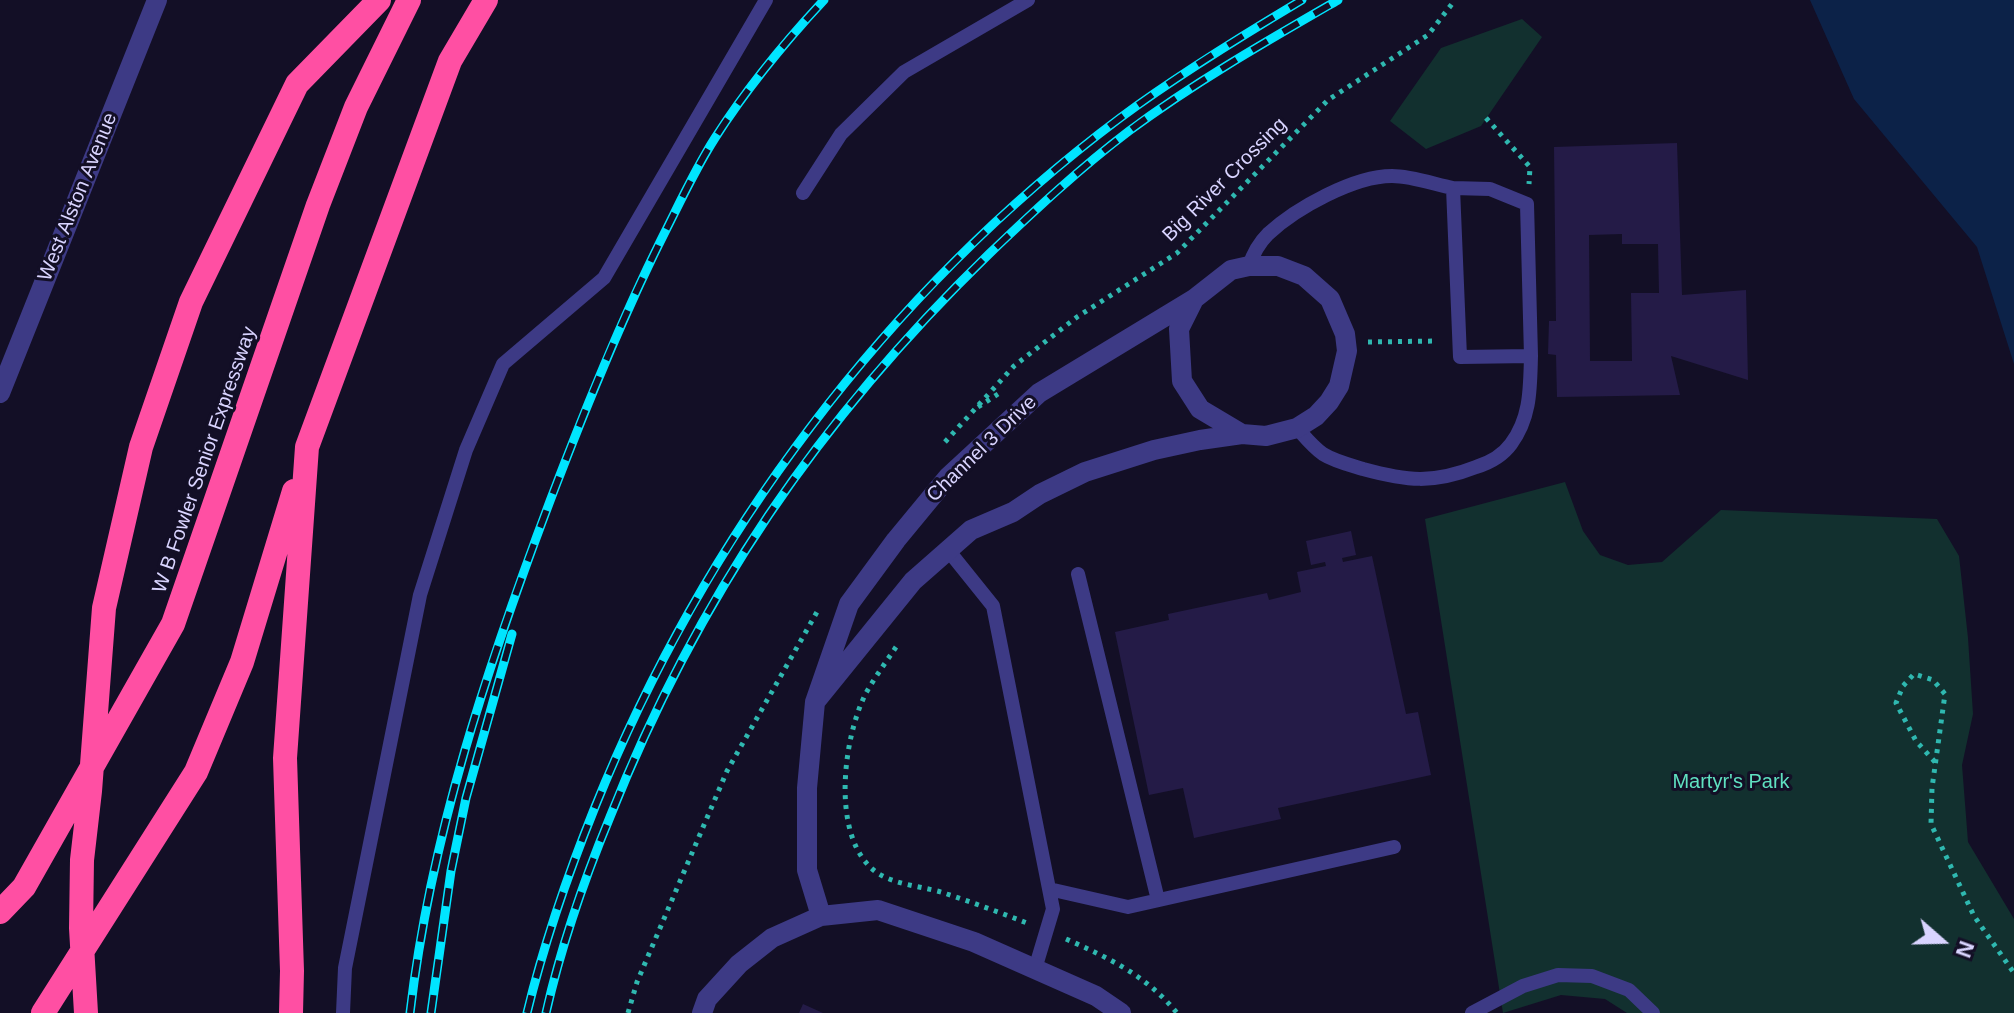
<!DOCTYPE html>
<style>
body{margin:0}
#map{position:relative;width:2014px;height:1013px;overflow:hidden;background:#130f26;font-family:Arial,sans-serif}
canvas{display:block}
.north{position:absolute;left:1902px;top:901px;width:80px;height:80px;-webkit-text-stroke:6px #130f26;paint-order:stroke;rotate:110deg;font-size:22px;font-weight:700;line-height:32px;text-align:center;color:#d9d4ff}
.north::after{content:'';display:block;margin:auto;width:28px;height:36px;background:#d9d4ff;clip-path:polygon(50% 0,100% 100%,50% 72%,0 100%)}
</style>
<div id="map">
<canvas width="2014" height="1013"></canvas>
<div class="north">N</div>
</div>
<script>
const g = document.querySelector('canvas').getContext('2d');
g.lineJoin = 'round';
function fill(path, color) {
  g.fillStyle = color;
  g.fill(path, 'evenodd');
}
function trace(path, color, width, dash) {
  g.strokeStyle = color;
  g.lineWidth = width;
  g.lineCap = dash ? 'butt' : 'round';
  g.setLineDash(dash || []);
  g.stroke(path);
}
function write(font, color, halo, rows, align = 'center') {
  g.font = font + ' Arial,sans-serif';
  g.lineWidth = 6;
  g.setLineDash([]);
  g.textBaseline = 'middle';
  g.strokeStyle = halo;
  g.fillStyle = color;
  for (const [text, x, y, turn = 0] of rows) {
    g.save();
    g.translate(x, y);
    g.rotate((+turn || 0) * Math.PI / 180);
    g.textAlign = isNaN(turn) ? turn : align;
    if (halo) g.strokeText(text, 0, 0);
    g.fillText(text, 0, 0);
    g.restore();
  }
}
fill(new Path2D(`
 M 1522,19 L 1542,37 L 1481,126 L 1426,149 L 1390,121 L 1441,48 Z
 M 1565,482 L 1583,531 L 1600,555 L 1628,565 L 1662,562 L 1721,510 L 1937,519 L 1959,556 L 1968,638 L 1973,714 L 1962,765 L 1968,842 L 2014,919 L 2014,1013 L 1627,1013 L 1605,999 L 1561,995 L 1503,1013 L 1425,519 Z`), '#12302f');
fill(new Path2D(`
 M 1810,0 L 2014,0 L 2014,364 L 1977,247 L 1854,99 Z`), '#0c2248');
fill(new Path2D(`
 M 1677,143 L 1682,295 L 1746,290 L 1748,380 L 1671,356 L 1680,395 L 1557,397 L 1556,355 L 1548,354 L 1549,321 L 1556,321 L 1554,147 ZM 1622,234 L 1622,244 L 1658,244 L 1659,293 L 1631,293 L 1632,361 L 1590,361 L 1589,235 Z
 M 1351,531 L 1356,555 L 1342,558 L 1343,562 L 1372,556 L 1406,714 L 1418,712 L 1431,775 L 1278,808 L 1281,819 L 1194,838 L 1183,788 L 1149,795 L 1115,632 L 1169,620 L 1168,614 L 1267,593 L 1269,600 L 1301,592 L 1297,572 L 1326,566 L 1325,562 L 1311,565 L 1306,541 Z
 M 803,1004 L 823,1013 L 799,1013 Z`), '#241b47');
trace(new Path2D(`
 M 1486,118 L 1530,167 L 1529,184
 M 1368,342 L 1438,341
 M 978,407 L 998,394
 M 945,442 L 1014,366 L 1077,317 L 1177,253 L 1328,100 L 1428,35 L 1455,0
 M 896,647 C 886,662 875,677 866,693 C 843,738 830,838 876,872 C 896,886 925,886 947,894 C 974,903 1001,913 1027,923
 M 1935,762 L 1916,741 L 1896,703 L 1903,686 L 1914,674 L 1933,680 L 1945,694 L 1932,788 L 1931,824 L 1974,916 L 2014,973
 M 1066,939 C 1109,958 1147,976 1177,1013
 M 628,1013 L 637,982 L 727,771 L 817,612`), '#2fb8b0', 5, [4, 6]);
trace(new Path2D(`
 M 1453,188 L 1490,189 L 1527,204 L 1531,356
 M 803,193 L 841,134 L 904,72 L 1028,0
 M 1249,266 C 1253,254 1259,243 1268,234 C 1296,208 1354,176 1392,176 C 1411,176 1434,184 1453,188 L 1460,357 L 1531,356 C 1530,388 1531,417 1511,444 C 1503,455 1489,463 1476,467 C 1433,484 1407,481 1363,469 C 1350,465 1334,461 1323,454 C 1313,447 1305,437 1297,428
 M 948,550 L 993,606 L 1053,909 L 1035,969
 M 1078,574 L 1158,900
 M 1049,889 L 1128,907 L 1394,847
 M 343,1013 L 345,968 L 420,595 L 466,450 L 503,364 L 604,278 L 766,0
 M 1472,1013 L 1523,986 L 1558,975 L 1592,976 L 1629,990 L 1653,1013`), '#3d3a85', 14);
trace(new Path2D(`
 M 1194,299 L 1179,329 L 1182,381 L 1200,409 L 1242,434
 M 0,393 L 157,0
 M 815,702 L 913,581 L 971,530 L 1013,512 L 1040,494 L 1085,472 L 1154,450 L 1200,440 L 1242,434 L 1266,436 L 1297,428 L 1316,416 L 1329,402 L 1339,386 L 1347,351 L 1345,334 L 1330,299 L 1304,276 L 1278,266 L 1249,266 L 1231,270 L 1194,299 L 1039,393 L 948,477 L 896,540 L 849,604 L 815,702 L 807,788 L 807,870 L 821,916
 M 702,1013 L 707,999 L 739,964 L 772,938 L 821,916 L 878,910 L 974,942 L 1096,996 L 1121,1013`), '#3d3a85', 20);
trace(new Path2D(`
 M 0,912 L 24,887 L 173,624 L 318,205 L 356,107 L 409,0
 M 43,1013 L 196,772 L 242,662 L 294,491
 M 86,1013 L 81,928 L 82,860 L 90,791 L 104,608 L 141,447 L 191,302 L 297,84 L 379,0
 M 291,1013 L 292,971 L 285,758 L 307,447 L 450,61 L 486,0`), '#ff4fa3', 24);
const rail = new Path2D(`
 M 410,1013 C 431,834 487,668 550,501 C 585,409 622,317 667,228 C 682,198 697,166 715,138 C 747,88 784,43 824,0
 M 431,1013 L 451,871 L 466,798 L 512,634
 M 527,1013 C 544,943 568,874 595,807 C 704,537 886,293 1120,118 C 1178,75 1240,37 1302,0
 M 546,1013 C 561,946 584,880 610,817 C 697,598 820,418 989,254 C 1034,211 1080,168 1129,131 C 1195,82 1267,41 1338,0`);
trace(rail, '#00e5ff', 9);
trace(rail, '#130f26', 6, [18]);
write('20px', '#d9d4ff', '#130f26', [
 ["Big River Crossing",1225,180,-45],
 ["West Alston Avenue",78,197,-68],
 ["Channel 3 Drive",982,449,-44],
 ["W B Fowler Senior Expressway",205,460,-71]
]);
write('20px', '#5fe0c0', '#130f26', [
 ["Martyr's Park",1731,782]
]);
</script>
